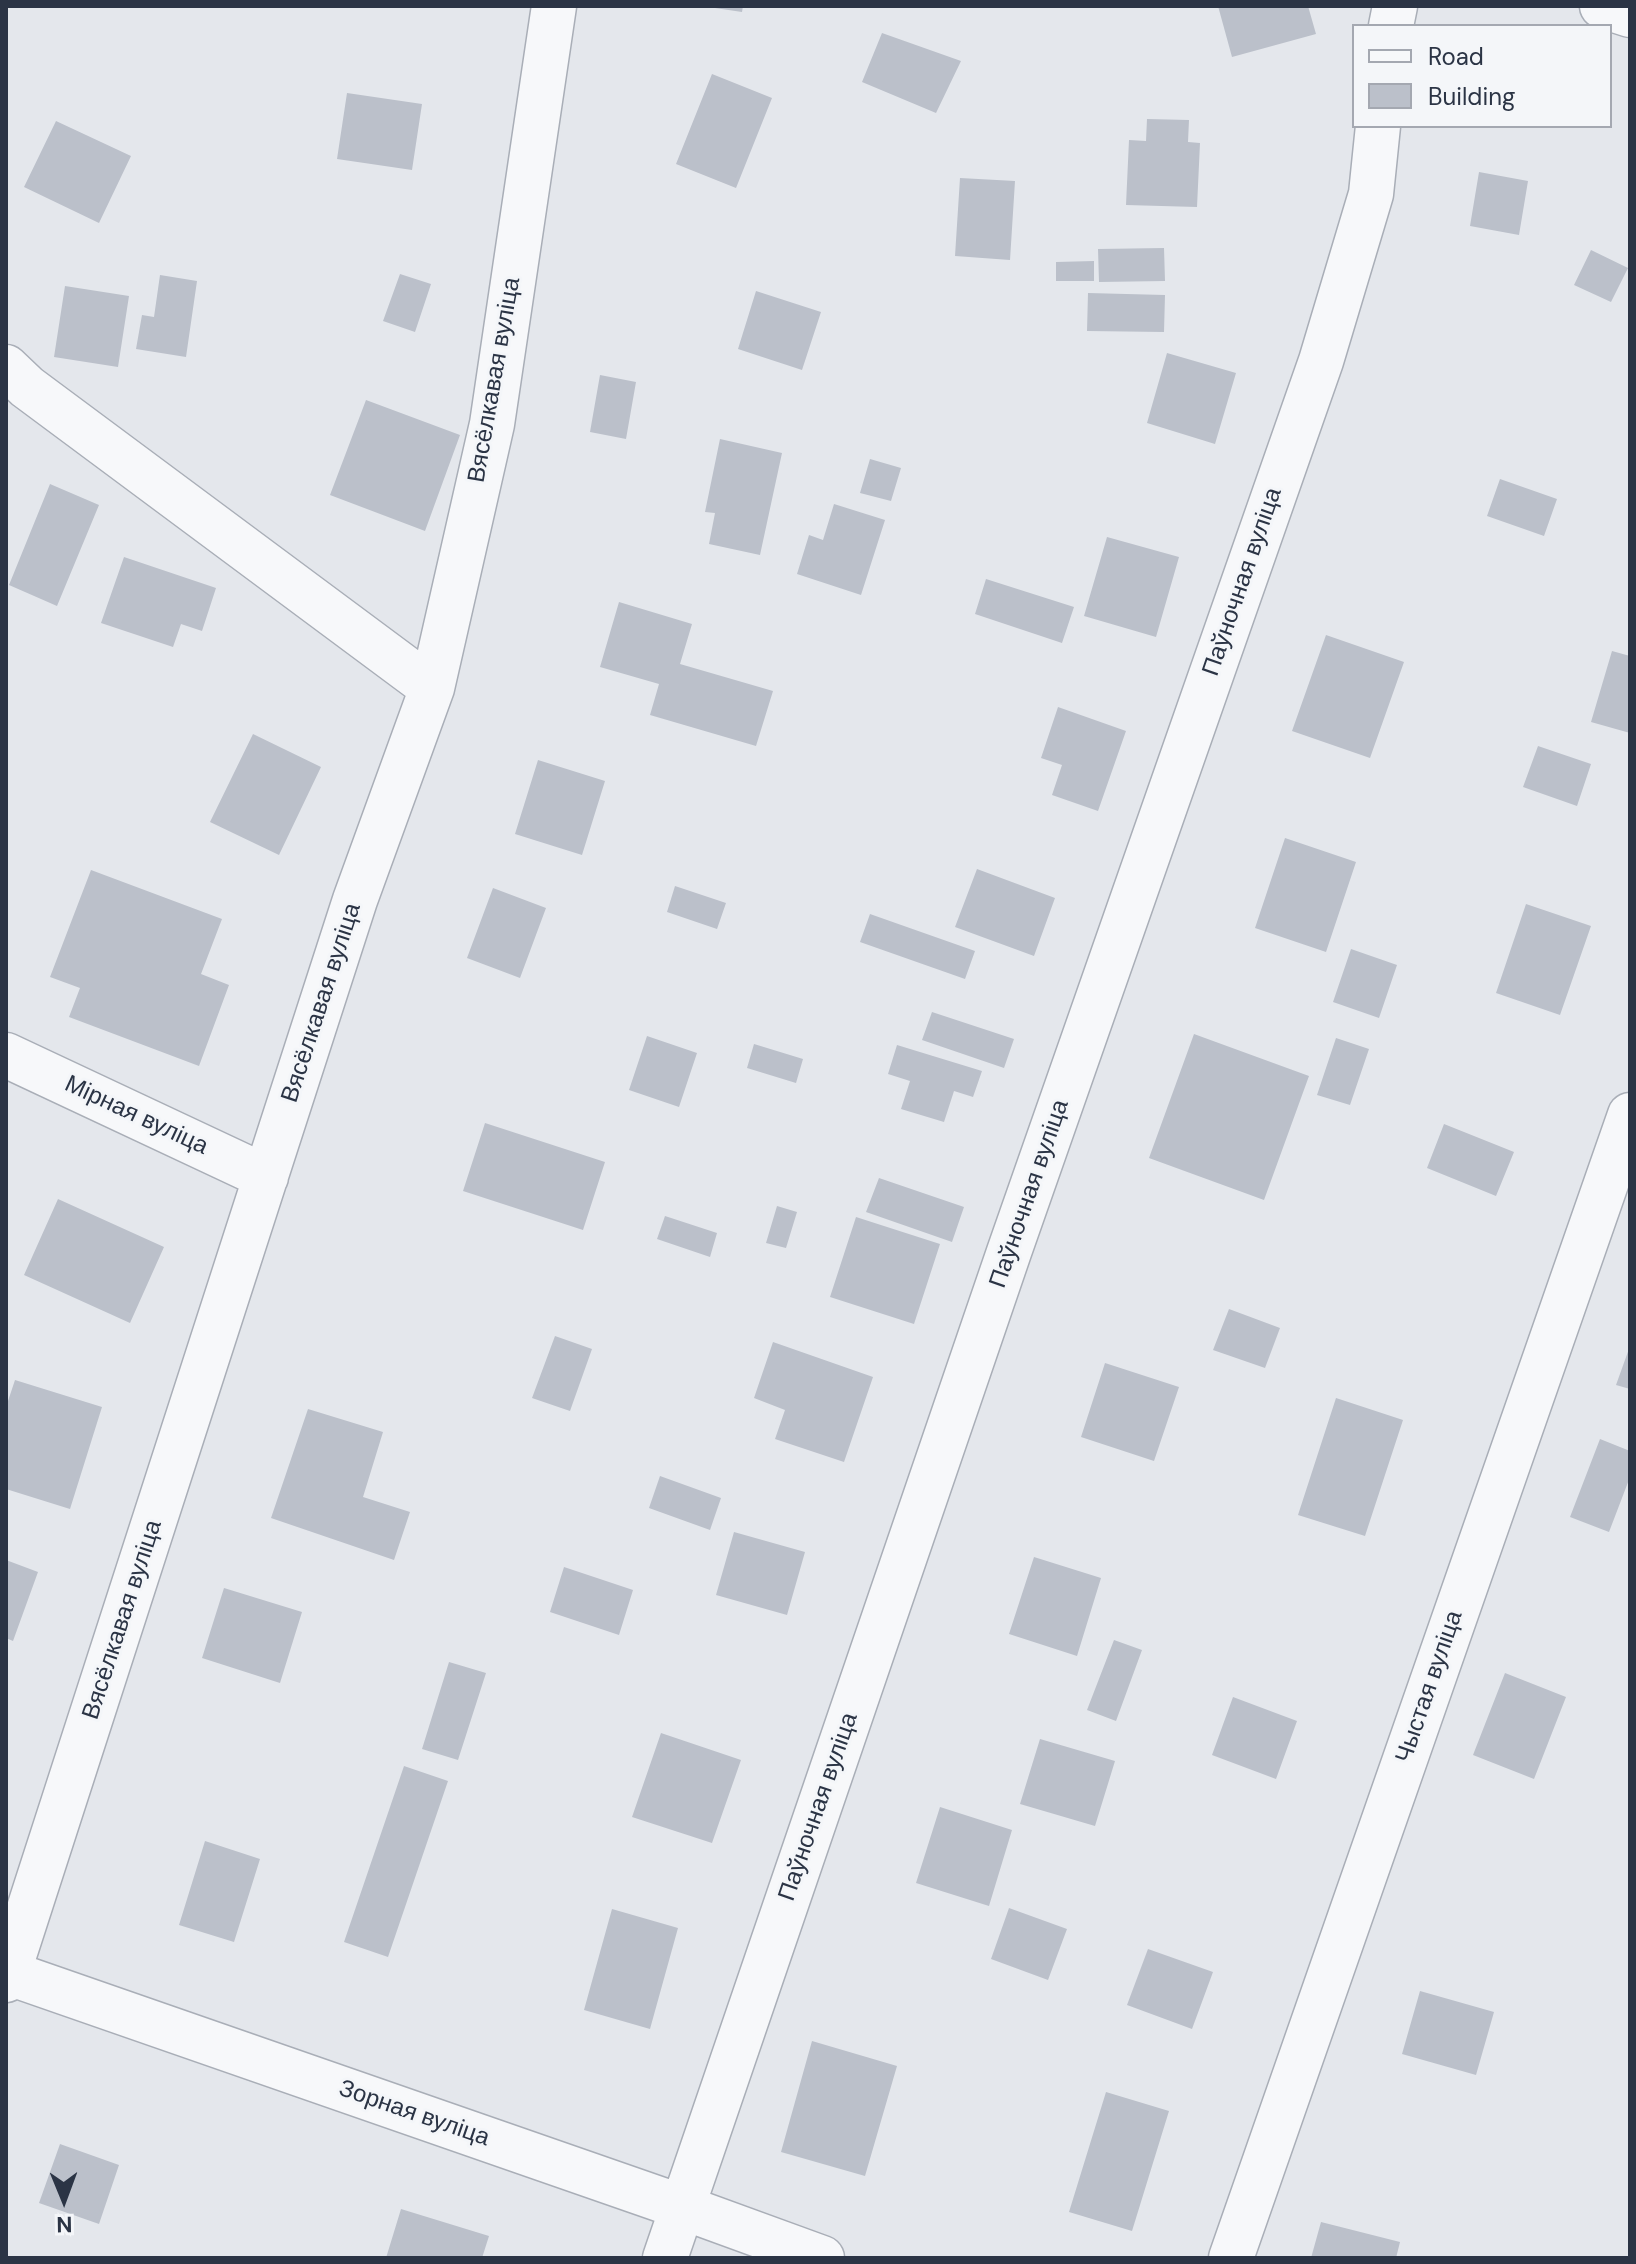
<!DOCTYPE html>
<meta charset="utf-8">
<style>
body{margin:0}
#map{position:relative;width:1636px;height:2264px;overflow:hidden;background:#e4e7ec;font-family:"DM Sans",sans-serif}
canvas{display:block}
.frame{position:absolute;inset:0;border:8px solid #2b3445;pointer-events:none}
.legend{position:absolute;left:1352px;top:24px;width:260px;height:104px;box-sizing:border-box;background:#f4f6f9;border:2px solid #a4a8b1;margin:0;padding:10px 14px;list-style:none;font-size:24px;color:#2b3445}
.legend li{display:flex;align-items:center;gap:16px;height:40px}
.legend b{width:40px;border:2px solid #a4a8b1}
.north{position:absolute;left:24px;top:2160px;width:80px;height:80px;-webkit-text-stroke:6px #f4f6f9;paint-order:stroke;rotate:179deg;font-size:22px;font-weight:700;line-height:32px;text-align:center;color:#2b3445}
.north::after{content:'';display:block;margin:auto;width:28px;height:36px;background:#2b3445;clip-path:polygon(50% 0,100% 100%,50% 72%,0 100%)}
</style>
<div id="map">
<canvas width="1636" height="2264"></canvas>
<div class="frame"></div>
<ul class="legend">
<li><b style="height:10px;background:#f7f8fa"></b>Road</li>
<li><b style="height:22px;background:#bbc0ca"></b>Building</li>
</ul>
<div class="north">N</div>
</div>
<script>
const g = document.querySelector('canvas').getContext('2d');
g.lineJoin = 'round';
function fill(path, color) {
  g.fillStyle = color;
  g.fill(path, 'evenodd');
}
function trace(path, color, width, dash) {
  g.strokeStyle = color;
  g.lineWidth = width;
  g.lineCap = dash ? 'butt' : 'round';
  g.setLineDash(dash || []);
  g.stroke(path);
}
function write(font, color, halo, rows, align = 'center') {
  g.font = font + ' "DM Sans",sans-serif';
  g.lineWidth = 6;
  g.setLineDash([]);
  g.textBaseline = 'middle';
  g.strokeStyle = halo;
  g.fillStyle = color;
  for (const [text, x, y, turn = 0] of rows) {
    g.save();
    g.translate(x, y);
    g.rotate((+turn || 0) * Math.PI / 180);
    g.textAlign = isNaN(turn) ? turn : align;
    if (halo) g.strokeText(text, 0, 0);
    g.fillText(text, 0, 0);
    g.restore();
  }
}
fill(new Path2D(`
 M 715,6 L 743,6 L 742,12 L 715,8 Z
 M 1218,6 L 1308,6 L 1316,34 L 1232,57 Z
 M 882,33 L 961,61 L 936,113 L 862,82 Z
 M 712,74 L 772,98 L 736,188 L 676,164 Z
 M 347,93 L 422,104 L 412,170 L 337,159 Z
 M 1147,119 L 1189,120 L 1188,142 L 1200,143 L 1197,207 L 1126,205 L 1129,140 L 1146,141 Z
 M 56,121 L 131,156 L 99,223 L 24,187 Z
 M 1479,172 L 1528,181 L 1519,235 L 1470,226 Z
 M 960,178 L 1015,181 L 1010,260 L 955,256 Z
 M 1164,248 L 1165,281 L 1099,282 L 1098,249 Z
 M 1591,250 L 1628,268 L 1611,302 L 1574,285 Z
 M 1094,261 L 1094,281 L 1056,281 L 1056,262 Z
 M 400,274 L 431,284 L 415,332 L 383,321 Z
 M 160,275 L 197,281 L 186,357 L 136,349 L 142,315 L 154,317 Z
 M 65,286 L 129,296 L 118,367 L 54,357 Z
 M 756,291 L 821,312 L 802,370 L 738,349 Z
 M 1088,293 L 1165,295 L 1164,332 L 1087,331 Z
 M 1167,353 L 1236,373 L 1215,444 L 1147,423 Z
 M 600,375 L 636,382 L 626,439 L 590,432 Z
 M 366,400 L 460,435 L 425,531 L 330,495 Z
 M 720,439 L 782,453 L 760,555 L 709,544 L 715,513 L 705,512 Z
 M 870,459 L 901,468 L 891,501 L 860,493 Z
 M 1500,479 L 1557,499 L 1544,536 L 1487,516 Z
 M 50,484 L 99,505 L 57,606 L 9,585 Z
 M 834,504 L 885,520 L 861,595 L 797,574 L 809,535 L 823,540 Z
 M 1107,537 L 1179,557 L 1156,637 L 1084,616 Z
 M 124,557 L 216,588 L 202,631 L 181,624 L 173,647 L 101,623 Z
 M 986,579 L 1074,607 L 1062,643 L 975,614 Z
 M 619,602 L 692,624 L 680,664 L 773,691 L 756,746 L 650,715 L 659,684 L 600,667 Z
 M 1326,635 L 1404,662 L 1370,758 L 1292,731 Z
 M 1612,651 L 1630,656 L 1630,733 L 1591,722 Z
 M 1058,707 L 1126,731 L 1098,811 L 1052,795 L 1062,765 L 1041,758 Z
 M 253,734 L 321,767 L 279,855 L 210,822 Z
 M 1538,746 L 1591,764 L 1577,806 L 1523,787 Z
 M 538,760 L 605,781 L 582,855 L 515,834 Z
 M 1285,838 L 1356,862 L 1326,952 L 1255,928 Z
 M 977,869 L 1055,898 L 1034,956 L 955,927 Z
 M 91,870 L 222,919 L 201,974 L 229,985 L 199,1066 L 69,1017 L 80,988 L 50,977 Z
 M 675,886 L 726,903 L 717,929 L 667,912 Z
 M 493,888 L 546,908 L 520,978 L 467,958 Z
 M 1526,904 L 1591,926 L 1560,1015 L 1496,993 Z
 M 870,914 L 975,951 L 965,979 L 860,942 Z
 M 1351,949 L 1397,965 L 1379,1018 L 1333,1002 Z
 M 932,1012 L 1014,1039 L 1004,1068 L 922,1040 Z
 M 1194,1034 L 1309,1076 L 1264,1200 L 1149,1158 Z
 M 647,1036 L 697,1053 L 679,1107 L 629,1090 Z
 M 1336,1038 L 1369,1049 L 1350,1105 L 1317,1095 Z
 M 754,1044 L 803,1059 L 796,1083 L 747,1068 Z
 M 897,1045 L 982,1071 L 973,1097 L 954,1091 L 944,1122 L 901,1109 L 910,1081 L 888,1074 Z
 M 485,1123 L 605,1162 L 583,1230 L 463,1191 Z
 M 1444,1124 L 1514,1152 L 1496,1196 L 1427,1168 Z
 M 879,1178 L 964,1207 L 952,1242 L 866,1212 Z
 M 58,1199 L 164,1247 L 130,1323 L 24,1275 Z
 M 777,1206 L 797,1212 L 786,1248 L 766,1243 Z
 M 665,1216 L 717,1233 L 710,1257 L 657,1239 Z
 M 856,1217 L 940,1244 L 914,1324 L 830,1297 Z
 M 1229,1309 L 1280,1328 L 1265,1368 L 1213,1350 Z
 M 555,1336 L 592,1349 L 570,1411 L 532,1398 Z
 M 773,1342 L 873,1377 L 844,1462 L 775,1439 L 785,1410 L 754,1398 Z
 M 1630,1346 L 1630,1389 L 1616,1385 Z
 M 1105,1363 L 1179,1387 L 1154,1461 L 1081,1437 Z
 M 15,1380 L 102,1407 L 70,1509 L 6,1489 L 6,1407 Z
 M 1336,1398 L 1403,1420 L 1365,1536 L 1298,1515 Z
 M 308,1409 L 383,1432 L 363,1497 L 410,1512 L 394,1560 L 271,1518 Z
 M 1600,1439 L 1630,1451 L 1630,1477 L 1609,1532 L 1570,1517 Z
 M 660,1476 L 721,1498 L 710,1530 L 649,1508 Z
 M 734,1532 L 805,1552 L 787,1615 L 716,1595 Z
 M 1034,1557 L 1101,1578 L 1077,1656 L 1009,1634 Z
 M 6,1560 L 38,1572 L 13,1641 L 6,1638 Z
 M 564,1567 L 633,1590 L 619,1635 L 550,1612 Z
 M 224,1588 L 302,1612 L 280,1683 L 202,1658 Z
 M 1114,1640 L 1142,1650 L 1116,1721 L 1087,1710 Z
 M 449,1662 L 486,1673 L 458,1760 L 422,1749 Z
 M 1505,1673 L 1566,1697 L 1534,1779 L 1473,1755 Z
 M 1233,1697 L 1297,1721 L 1276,1779 L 1212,1755 Z
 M 661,1733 L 741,1760 L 712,1843 L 632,1817 Z
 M 1040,1739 L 1115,1761 L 1095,1826 L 1020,1804 Z
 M 404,1766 L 448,1781 L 388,1957 L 344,1942 Z
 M 940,1807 L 1012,1830 L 989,1906 L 916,1883 Z
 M 205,1841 L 260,1859 L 234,1942 L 179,1925 Z
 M 1009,1908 L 1067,1929 L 1048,1980 L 991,1959 Z
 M 612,1909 L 678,1928 L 650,2029 L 584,2010 Z
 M 1148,1949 L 1213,1972 L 1192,2029 L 1127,2005 Z
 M 1420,1991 L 1494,2012 L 1476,2075 L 1402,2054 Z
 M 812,2041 L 897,2066 L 865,2176 L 781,2152 Z
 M 1106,2092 L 1169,2111 L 1132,2231 L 1069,2212 Z
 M 60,2144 L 119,2165 L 99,2224 L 39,2203 Z
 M 401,2209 L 489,2236 L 482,2258 L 386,2258 Z
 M 1321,2222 L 1400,2242 L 1396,2258 L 1311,2258 Z`), '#bbc0ca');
const minor = new Path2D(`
 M 1602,6 L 1630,15
 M 1391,26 L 1395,6
 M 6,367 L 27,387 L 432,688
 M 6,1055 L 266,1177
 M 6,1972 L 682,2207 L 822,2258
 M 6,1980 L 355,900 L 432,688 L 492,424 L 554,6
 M 665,2258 L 1009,1252 L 1321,361 L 1371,194 L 1378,126
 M 1231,2258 L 1630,1115`);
trace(minor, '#a9aeb7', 47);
trace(minor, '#f7f8fa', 44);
write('24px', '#2b3445', '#f4f6f9', [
 ["Вясёлкавая вуліца",495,380,-80],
 ["Паўночная вуліца",1243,582,-71],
 ["Вясёлкавая вуліца",322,1003,-72],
 ["Мірная вуліца",136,1116,25],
 ["Паўночная вуліца",1030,1194,-71],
 ["Вясёлкавая вуліца",123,1620,-72],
 ["Чыстая вуліца",1430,1687,-71],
 ["Паўночная вуліца",819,1807,-71],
 ["Зорная вуліца",414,2114,19]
]);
</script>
